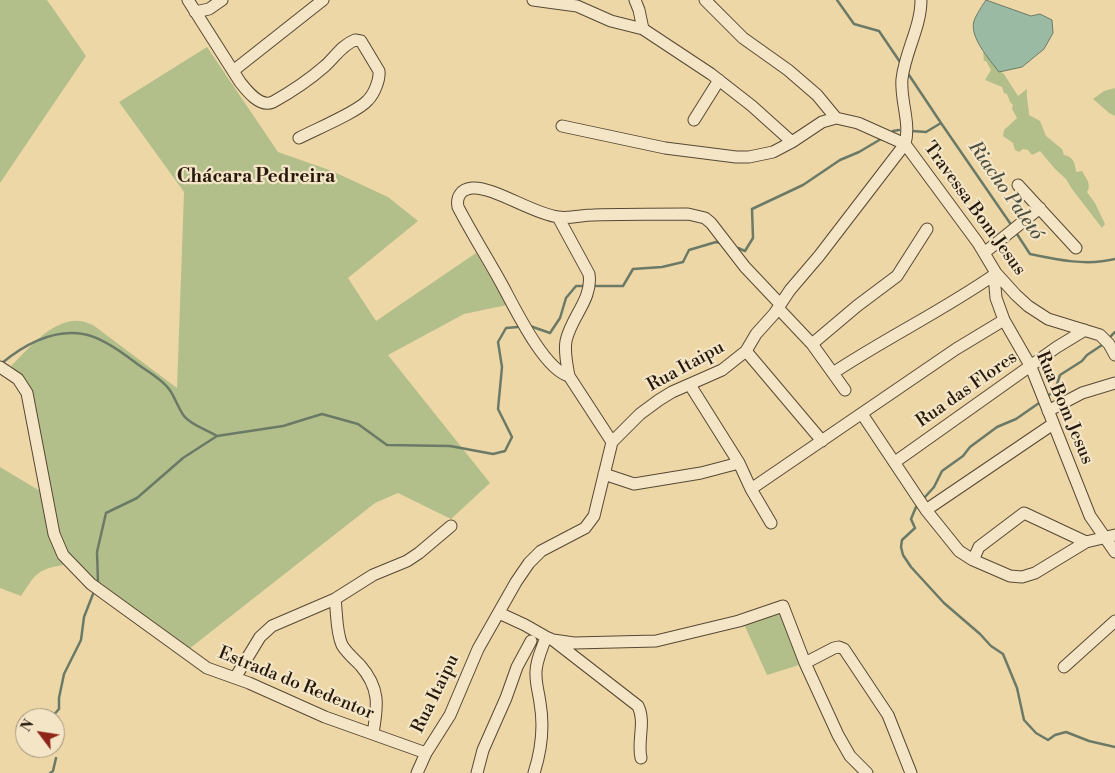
<!DOCTYPE html>
<meta charset="utf-8">
<style>
body{margin:0}
#map{position:relative;width:1115px;height:773px;overflow:hidden;background:#eed7a7;font-family:"Libre Bodoni",serif}
canvas{display:block}
.north{position:absolute;left:15px;top:708px;width:50px;height:50px;box-sizing:border-box;background:#f4e5c6;border:1px solid #a1937c;border-radius:50%;rotate:301deg;font-size:14px;font-weight:700;line-height:20px;text-align:center;color:#25190d}
.north::after{content:'';display:block;margin:auto;width:18px;height:22px;background:#8f2418;clip-path:polygon(50% 0,100% 100%,50% 72%,0 100%)}
</style>
<div id="map">
<canvas width="1115" height="773"></canvas>
<div class="north">N</div>
</div>
<script>
const g = document.querySelector('canvas').getContext('2d');
g.lineJoin = 'round';
function fill(path, color) {
  g.fillStyle = color;
  g.fill(path, 'evenodd');
}
function trace(path, color, width, dash) {
  g.strokeStyle = color;
  g.lineWidth = width;
  g.lineCap = dash ? 'butt' : 'round';
  g.setLineDash(dash || []);
  g.stroke(path);
}
function write(font, color, halo, rows, align = 'center') {
  g.font = font + ' "Libre Bodoni",serif';
  g.lineWidth = 4.5;
  g.setLineDash([]);
  g.textBaseline = 'middle';
  g.strokeStyle = halo;
  g.fillStyle = color;
  for (const [text, x, y, turn = 0] of rows) {
    g.save();
    g.translate(x, y);
    g.rotate((+turn || 0) * Math.PI / 180);
    g.textAlign = isNaN(turn) ? turn : align;
    if (halo) g.strokeText(text, 0, 0);
    g.fillText(text, 0, 0);
    g.restore();
  }
}
fill(new Path2D(`
 M 0,0 L 47,0 L 86,56 L 0,183 Z
 M 207,47 L 278,152 L 332,171 L 388,197 L 418,221 L 348,278 L 376,321 L 476,253 L 507,305 L 464,314 L 388,355 L 490,483 L 451,519 L 398,493 L 375,503 L 189,649 L 80,568 L 68,554 L 59,535 L 32,391 L 25,379 L 11,366 C 32,345 61,308 93,325 L 177,388 L 184,192 L 119,102 Z
 M 983,52 L 991,57 L 999,71 L 1004,74 L 1018,96 L 1027,89 C 1026,98 1029,106 1029,115 L 1040,121 L 1046,136 L 1062,149 L 1064,155 C 1074,157 1075,163 1076,172 L 1082,171 C 1086,179 1092,184 1087,192 L 1095,203 L 1105,224 L 1102,228 L 1072,189 L 1066,179 L 1055,169 L 1040,151 L 1032,155 L 1028,150 L 1023,149 L 1019,152 L 1015,150 L 1013,143 L 1003,136 L 1004,130 L 1017,118 L 1012,109 L 1013,105 L 1010,102 L 1007,94 L 1004,93 L 1002,87 L 985,80 L 991,70 L 986,61 L 984,61 Z
 M 1115,88 L 1115,116 L 1109,113 L 1093,99 L 1104,91 Z
 M 0,467 L 40,491 L 53,543 L 63,565 C 36,570 36,574 21,596 L 0,588 Z
 M 783,608 L 799,665 L 767,675 L 743,622 Z`), '#b3bf8b');
const water = new Path2D(`
 M 986,0 L 1031,16 L 1040,14 L 1052,20 L 1053,33 L 1044,49 L 1022,67 L 999,72 C 990,60 969,37 974,21 C 976,15 982,6 986,0 Z`);
fill(water, '#9abaa3');
trace(water, '#6b7a67', 1);
trace(new Path2D(`
 M 837,0 L 854,24 L 879,31 L 900,62
 M 909,75 L 941,123 L 926,132 L 912,131
 M 941,123 L 1012,226
 M 893,131 L 899,130
 M 1015,231 L 1030,254 C 1058,260 1087,266 1115,259
 M 738,248 L 745,251 L 753,238 L 752,209 L 803,185 L 840,160 L 859,152 L 881,139
 M 596,286 L 623,286 L 633,269 L 662,267 L 683,262 L 689,250 L 716,242 L 720,243
 M 530,326 L 550,333 L 560,318 L 566,298 L 576,286 L 583,286
 M 1111,336 L 1115,332
 M 2,363 C 24,345 53,329 83,334 C 99,336 123,353 136,363 C 147,371 162,379 169,389 C 175,397 178,408 184,416 C 191,425 207,430 217,436
 M 1049,395 L 1055,390 L 1060,375 L 1082,361 L 1087,355 L 1102,345
 M 925,497 L 934,487 L 942,471 L 963,456 L 970,447 L 997,427 L 1016,419 L 1039,403
 M 916,507 L 911,519 L 915,528 L 902,540 L 901,547 L 903,555 L 911,567 L 944,603 L 980,634 L 991,646 L 1003,654 L 1017,688 L 1024,720 L 1036,733 L 1048,740 L 1055,735 L 1066,732 L 1089,741 L 1115,747
 M 98,582 L 97,552 L 106,513 L 137,498 L 183,458 L 217,436 L 283,426 L 322,414 L 358,424 L 387,445 L 450,446 L 493,454 L 505,451 L 512,437 L 498,409 L 502,367 L 498,342 L 506,328 L 518,327
 M 51,718 L 59,709 L 59,698 L 64,674 L 81,640 L 84,617 L 93,594
 M 49,748 L 50,750
 M 50,773 L 53,771 L 56,758`), '#6b7a67', 2.5);
const minor = new Path2D(`
 M 188,0 L 240,82 C 247,91 260,108 273,102 C 291,92 309,80 325,66 C 335,57 342,45 355,40 L 361,41 L 379,71 C 380,80 374,94 368,100 C 358,112 314,130 299,138
 M 533,0 L 577,6 L 611,21 L 643,29 L 711,74 L 752,106 L 792,142 L 822,122 L 836,118 L 858,123 L 905,144 L 978,243 L 996,273 L 1016,295 L 1028,306 L 1048,319 L 1100,335 L 1109,344 L 1115,355
 M 635,0 L 639,10 L 643,29
 M 705,0 L 743,38 L 788,70 L 817,95 L 836,118
 M 195,12 L 209,9 L 222,0
 M 233,71 L 323,0
 M 694,120 L 719,80
 M 562,126 L 665,148 L 736,157 L 749,157 L 773,152 L 792,142
 M 1018,185 L 1076,248
 M 558,217 L 589,274 C 593,299 571,317 566,341 C 564,353 567,365 569,376
 M 984,253 L 1040,208
 M 996,273 L 994,275 L 996,298 L 1004,320 L 1031,367 L 1090,516 L 1115,552
 M 778,308 L 812,344 L 845,390
 M 812,344 L 857,306 L 897,276 L 927,229
 M 746,351 L 822,441
 M 0,367 L 18,379 L 27,393 L 54,534 L 63,555 L 91,584 L 207,668 L 249,683 L 325,717 L 426,753
 M 833,373 C 886,338 942,311 994,275
 M 690,385 L 739,463 L 751,489 L 771,523
 M 1048,411 L 1082,393 L 1115,383
 M 862,414 L 926,510 L 959,551 L 973,560 L 1010,576 L 1022,577 L 1035,573 L 1086,542 L 1115,535
 M 612,442 L 569,376 C 543,369 513,304 500,281 C 486,256 471,232 458,207 C 456,197 461,189 472,188 C 493,186 533,214 558,217 C 570,219 581,215 593,215 C 625,214 657,214 688,214 L 705,218 L 711,223 L 745,267 L 780,304
 M 895,462 L 1057,347 L 1085,330
 M 604,474 L 634,484 L 701,473 L 739,463
 M 751,489 L 956,349 L 1004,320
 M 926,510 L 1053,424
 M 973,560 L 979,547 L 1024,513 L 1086,542
 M 335,599 C 337,613 336,632 342,645 C 346,652 354,659 360,665 C 380,688 378,705 373,733
 M 499,613 L 525,625 L 546,637 C 542,649 535,663 536,675 C 536,685 539,694 540,703 C 544,725 541,751 534,773
 M 546,637 L 553,640 L 574,643 L 656,641 L 739,621 L 783,606 L 805,663 L 838,735 L 850,756 L 867,773
 M 553,640 L 638,706 C 646,722 637,741 641,758
 M 805,663 L 834,648 L 839,647 L 844,649 L 888,715 L 911,773
 M 1064,667 L 1115,621
 M 235,678 L 260,637 L 272,626 L 335,599 L 373,575 L 407,561 L 419,553 L 451,526
 M 417,773 L 426,753 L 450,715 L 478,649 L 516,582 L 529,563 L 541,551 L 585,528 L 594,516 L 612,442 L 640,414 L 659,400 L 672,392 L 722,370 L 746,351 L 756,334 L 774,314 L 790,290 L 819,256 L 905,144 C 911,123 900,100 902,79 C 905,52 921,27 921,0
 M 477,773 L 483,750 L 506,698 L 517,667 L 531,641`);
trace(minor, '#574834', 13);
trace(minor, '#f4e5c6', 11);
write('18px', '#25190d', '#f4e5c6', [
 ["Travessa Bom Jesus",974,209,54],
 ["Rua Itaipu",686,367,-29],
 ["Rua das Flores",967,390,-35],
 ["Rua Bom Jesus",1064,408,67],
 ["Estrada do Redentor",296,684,22],
 ["Rua Itaipu",436,694,-64]
]);
write('bold 19px', '#25190d', '#f4e5c6', [
 ["Chácara Pedreira",256,177]
]);
write('italic 19px', '#4e5142', '#f4e5c6', [
 ["Riacho Paletó",1005,191,55]
]);
</script>
